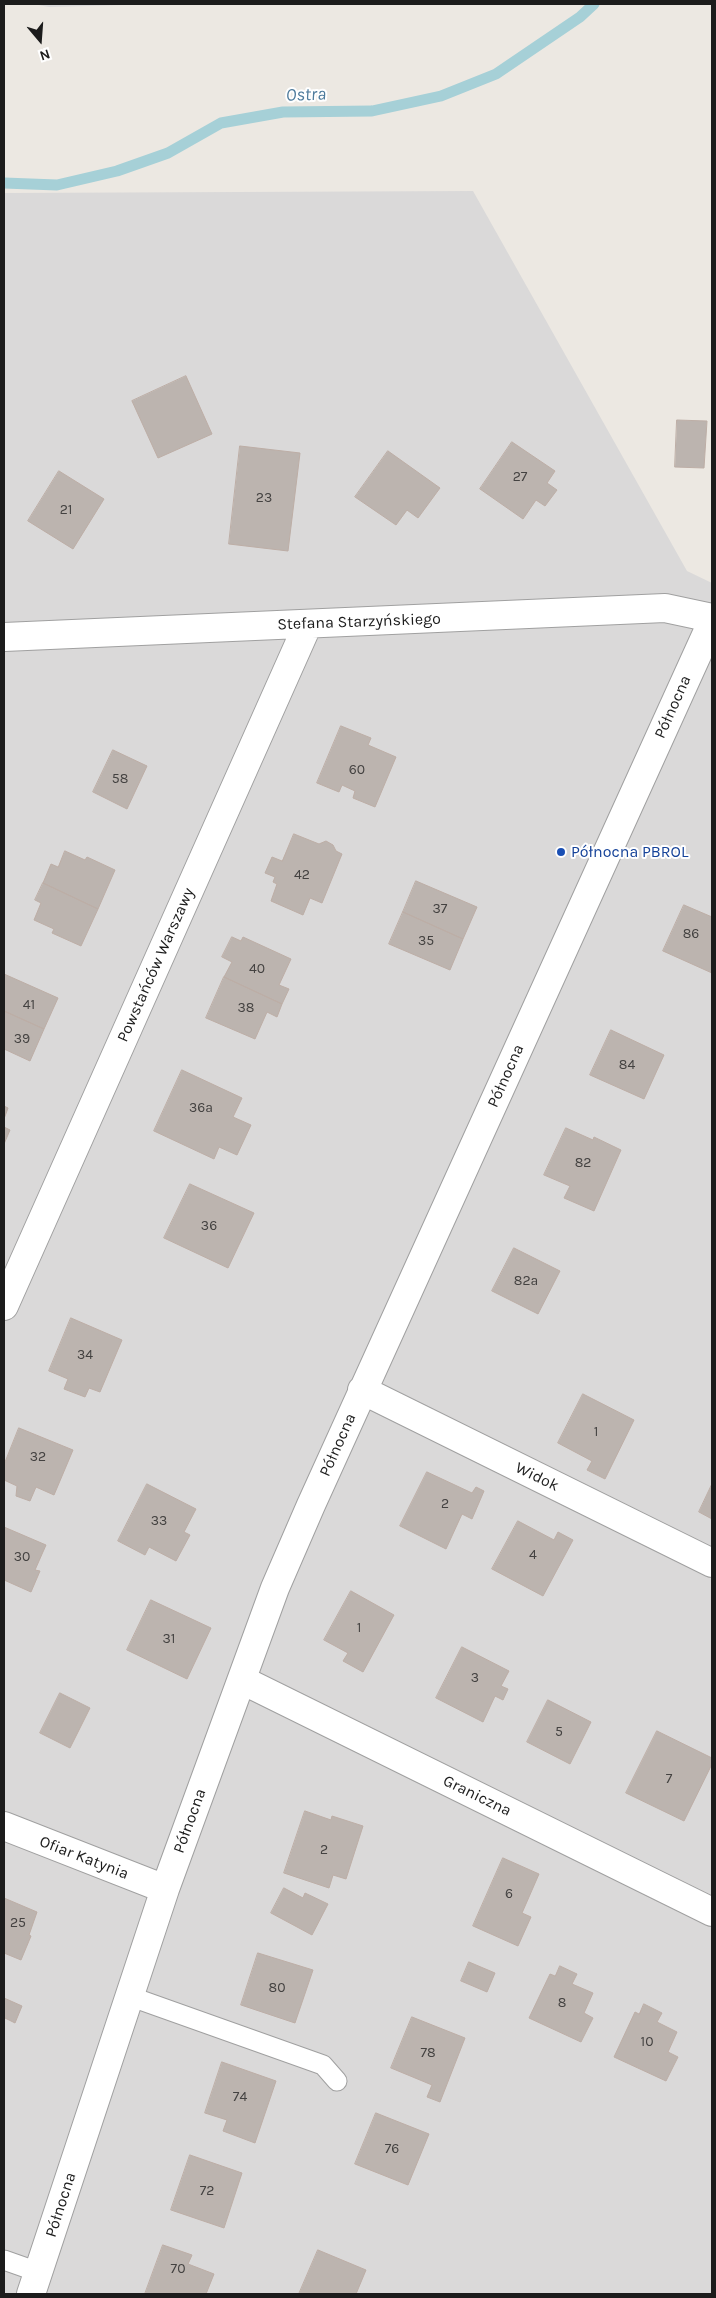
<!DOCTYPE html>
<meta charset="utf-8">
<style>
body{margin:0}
#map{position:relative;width:716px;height:2298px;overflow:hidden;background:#ece8e2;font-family:Karla,sans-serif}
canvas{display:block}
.frame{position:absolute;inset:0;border:5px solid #1c1c1c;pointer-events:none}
.north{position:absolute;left:15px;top:15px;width:50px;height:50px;-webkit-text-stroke:4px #fff;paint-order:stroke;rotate:162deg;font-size:14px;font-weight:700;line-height:20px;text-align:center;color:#1c1c1c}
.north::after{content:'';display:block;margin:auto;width:18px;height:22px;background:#1c1c1c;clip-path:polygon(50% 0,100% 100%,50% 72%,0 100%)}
</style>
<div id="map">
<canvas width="716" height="2298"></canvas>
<div class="frame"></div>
<div class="north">N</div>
</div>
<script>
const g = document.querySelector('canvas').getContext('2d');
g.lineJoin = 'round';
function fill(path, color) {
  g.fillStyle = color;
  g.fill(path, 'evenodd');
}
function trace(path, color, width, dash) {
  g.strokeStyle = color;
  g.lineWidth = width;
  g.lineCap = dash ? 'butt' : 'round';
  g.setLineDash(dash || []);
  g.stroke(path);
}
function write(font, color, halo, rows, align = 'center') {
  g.font = font + ' Karla,sans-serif';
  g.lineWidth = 4;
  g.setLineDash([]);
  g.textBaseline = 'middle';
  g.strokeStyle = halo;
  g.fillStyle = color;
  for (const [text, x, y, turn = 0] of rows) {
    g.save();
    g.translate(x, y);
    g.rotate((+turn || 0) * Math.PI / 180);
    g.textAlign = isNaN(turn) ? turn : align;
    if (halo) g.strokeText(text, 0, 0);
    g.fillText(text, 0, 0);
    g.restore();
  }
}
fill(new Path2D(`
 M 33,4 L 163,4 L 49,7 Z
 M 473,191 L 687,571 L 712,583 L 712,2294 L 4,2294 L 4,193 Z`), '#dad9d9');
trace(new Path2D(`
 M 4,183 L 57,185 L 117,171 L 168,153 L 221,123 L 283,112 L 372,111 L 441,96 L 496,74 L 580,17 L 594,4`), '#a6d0d7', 11);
const building = new Path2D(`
 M 186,376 L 212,434 L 158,458 L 132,401 Z
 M 677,420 L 707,421 L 704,468 L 675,467 Z
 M 512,442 L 555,471 L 547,483 L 557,490 L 545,506 L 536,500 L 523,519 L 480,489 Z
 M 240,446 L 300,453 L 288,551 L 229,544 Z
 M 388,451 L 440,488 L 418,518 L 407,510 L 396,525 L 355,497 Z
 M 59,471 L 104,499 L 73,549 L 28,521 Z
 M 341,726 L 371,738 L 368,745 L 396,757 L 375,807 L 353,798 L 355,791 L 342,785 L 339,792 L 317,783 Z
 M 113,750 L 147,766 L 127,809 L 93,792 Z
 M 294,834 L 319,844 L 326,841 L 333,845 L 336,851 L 342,854 L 322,903 L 310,898 L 303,915 L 271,901 L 277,884 L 273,882 L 275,877 L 265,873 L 272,857 L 282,861 Z
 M 65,851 L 85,860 L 87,857 L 115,870 L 98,909 L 43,883 L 51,864 L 58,867 Z
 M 416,881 L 477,907 L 463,939 L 403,912 Z
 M 43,883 L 98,909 L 81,946 L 52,933 L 54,929 L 34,920 L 41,903 L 35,900 Z
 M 684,905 L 712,917 L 712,973 L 663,951 Z
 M 403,912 L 463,939 L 450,970 L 389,944 Z
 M 232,937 L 241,941 L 243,937 L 291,959 L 279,985 L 289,989 L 282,1004 L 224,977 L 232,962 L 222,957 Z
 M 4,974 L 58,998 L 44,1029 L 4,1011 Z
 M 224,977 L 282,1004 L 277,1017 L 267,1012 L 255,1039 L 206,1018 Z
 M 4,1011 L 44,1029 L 30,1061 L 4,1049 Z
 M 611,1030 L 664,1055 L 644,1099 L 590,1075 Z
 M 182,1070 L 242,1098 L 233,1117 L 251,1125 L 237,1155 L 219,1147 L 214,1159 L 154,1131 Z
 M 4,1106 L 8,1108 L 4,1119 Z
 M 4,1127 L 10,1130 L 4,1144 Z
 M 566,1128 L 593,1140 L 594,1137 L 621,1150 L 594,1211 L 564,1198 L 570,1186 L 544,1175 Z
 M 190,1184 L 254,1213 L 228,1268 L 164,1238 Z
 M 514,1248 L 560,1271 L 538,1314 L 492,1291 Z
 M 71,1318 L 122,1340 L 100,1392 L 89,1388 L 85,1397 L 64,1389 L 68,1379 L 49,1371 Z
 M 583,1394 L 634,1420 L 605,1479 L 587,1470 L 592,1461 L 558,1443 Z
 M 19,1428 L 73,1450 L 54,1495 L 36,1487 L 30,1501 L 16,1496 L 17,1486 L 4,1480 L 4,1465 Z
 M 427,1472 L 472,1493 L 476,1487 L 484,1491 L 472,1519 L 462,1514 L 446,1549 L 400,1526 Z
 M 147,1484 L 196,1509 L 184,1532 L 190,1535 L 176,1561 L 149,1547 L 145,1555 L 118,1541 Z
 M 712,1484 L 712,1519 L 699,1512 Z
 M 518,1521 L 554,1540 L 558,1532 L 573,1540 L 543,1596 L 492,1569 Z
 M 4,1527 L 46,1545 L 35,1570 L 40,1571 L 31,1592 L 4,1580 Z
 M 351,1591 L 394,1615 L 363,1672 L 343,1661 L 348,1653 L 324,1640 Z
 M 151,1600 L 211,1628 L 187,1679 L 127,1650 Z
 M 462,1647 L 509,1671 L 501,1686 L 508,1689 L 503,1700 L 495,1696 L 483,1722 L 436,1698 Z
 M 60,1693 L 90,1708 L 70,1748 L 40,1733 Z
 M 548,1700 L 591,1722 L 570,1764 L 527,1742 Z
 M 657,1731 L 712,1758 L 712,1764 L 684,1821 L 626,1793 Z
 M 305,1811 L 331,1820 L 332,1816 L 363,1826 L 346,1879 L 333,1875 L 329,1888 L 284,1873 Z
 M 503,1858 L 539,1874 L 522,1913 L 531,1917 L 518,1946 L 473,1926 Z
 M 284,1888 L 303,1898 L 305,1893 L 328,1904 L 312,1935 L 271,1913 Z
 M 4,1898 L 37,1912 L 29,1935 L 31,1936 L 21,1960 L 4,1953 Z
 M 258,1953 L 313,1970 L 295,2023 L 241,2005 Z
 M 469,1962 L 495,1973 L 487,1992 L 461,1981 Z
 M 560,1966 L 577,1974 L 572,1984 L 593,1993 L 584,2013 L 593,2018 L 581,2042 L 529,2018 L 550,1974 L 555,1976 Z
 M 4,1998 L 22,2006 L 15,2023 L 5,2018 L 4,2020 Z
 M 644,2004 L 662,2013 L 657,2022 L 677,2032 L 668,2052 L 678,2057 L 666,2081 L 614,2057 L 635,2012 L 639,2014 Z
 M 412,2017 L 465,2038 L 440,2102 L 427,2097 L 432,2085 L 391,2068 Z
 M 222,2062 L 276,2081 L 255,2143 L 223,2131 L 227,2120 L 205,2113 Z
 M 376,2113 L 429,2134 L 408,2185 L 355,2164 Z
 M 190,2155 L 242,2173 L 224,2228 L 171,2210 Z
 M 163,2245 L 192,2255 L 188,2264 L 214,2274 L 206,2294 L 145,2294 Z
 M 318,2250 L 366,2270 L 356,2294 L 299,2294 Z`);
fill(building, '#bcb4af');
trace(building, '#bdaea6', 1);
const service = new Path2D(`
 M 129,1996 L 323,2065 L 337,2081
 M 4,2260 L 38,2272`);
const minor = new Path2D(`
 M 4,637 L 665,608 L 712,618
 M 4,1306 L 308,624
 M 362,1390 L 712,1563
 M 242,1680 L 712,1912
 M 4,1826 L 165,1889
 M 31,2294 L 165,1889 L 275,1588 L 311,1505 L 712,622`);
trace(service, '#a0a0a0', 21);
trace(minor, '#a0a0a0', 30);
trace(service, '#fff', 19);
trace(minor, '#fff', 28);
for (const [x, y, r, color] of [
 [561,852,5,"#1a4fb4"]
]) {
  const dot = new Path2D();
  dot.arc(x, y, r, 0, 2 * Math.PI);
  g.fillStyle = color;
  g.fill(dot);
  trace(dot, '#fff', 2);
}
write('14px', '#444241', null, [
 ["27",520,477],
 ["23",264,498],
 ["21",66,510],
 ["60",357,770],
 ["58",120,779],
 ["42",302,875],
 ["37",440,909],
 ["86",691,934],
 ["35",426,941],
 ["40",257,969],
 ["41",29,1005],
 ["38",246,1008],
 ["39",22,1039],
 ["84",627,1065],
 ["36a",201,1108],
 ["82",583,1163],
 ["36",209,1226],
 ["82a",526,1281],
 ["34",85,1355],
 ["1",596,1432],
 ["32",38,1457],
 ["2",445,1504],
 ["33",159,1521],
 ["4",533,1555],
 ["30",22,1557],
 ["1",359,1628],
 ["31",169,1639],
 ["3",475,1678],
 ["5",559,1732],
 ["7",669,1779],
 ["2",324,1850],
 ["6",509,1894],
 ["25",18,1923],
 ["80",277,1988],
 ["8",562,2003],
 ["10",647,2042],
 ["78",428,2053],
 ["74",240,2097],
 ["76",392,2149],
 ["72",207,2191],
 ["70",178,2269]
]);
write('16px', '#1c1c1c', '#fff', [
 ["Stefana Starzyńskiego",359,622,-2],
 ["Północna",673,707,-66],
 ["Powstańców Warszawy",156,965,-66],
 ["Północna",506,1076,-66],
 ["Północna",338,1445,-66],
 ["Widok",537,1477,26],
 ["Graniczna",477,1796,26],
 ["Północna",190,1821,-70],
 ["Ofiar Katynia",84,1858,21],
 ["Północna",61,2205,-72]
]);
write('16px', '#164399', '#fff', [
 ["Północna PBROL",571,852]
], 'left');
write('italic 18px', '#4e7b9c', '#fff', [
 ["Ostra",306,95,-2]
]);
</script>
